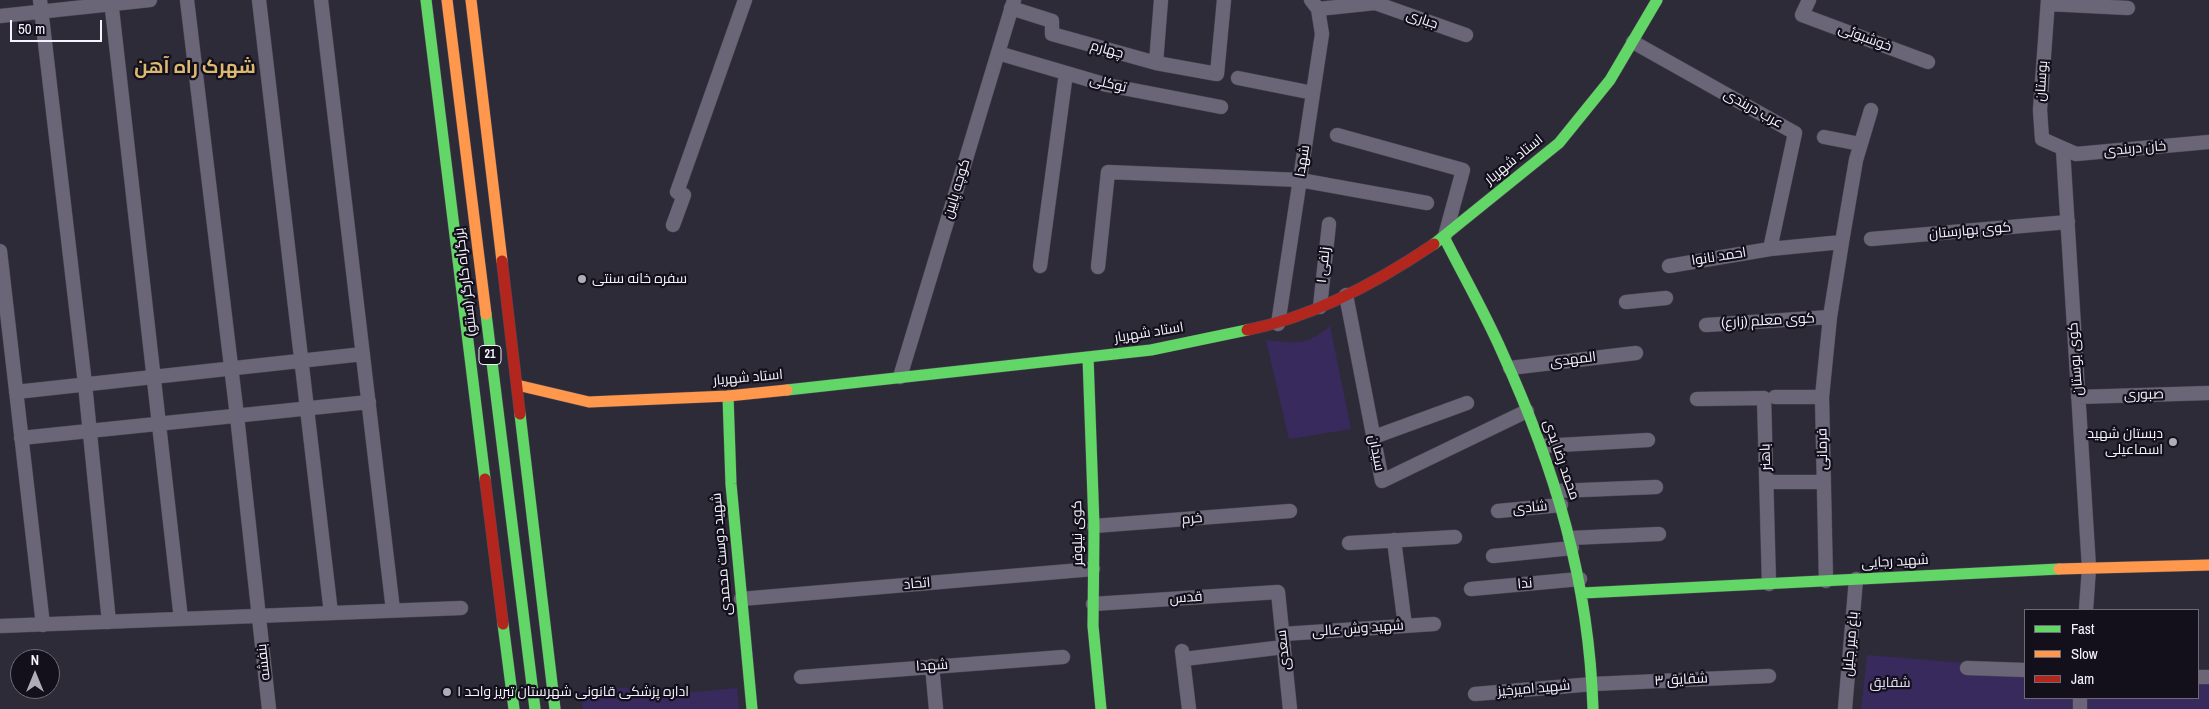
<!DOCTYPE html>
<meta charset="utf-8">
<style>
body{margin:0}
#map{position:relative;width:2209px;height:709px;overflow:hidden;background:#2e2b39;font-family:"Archivo Narrow",sans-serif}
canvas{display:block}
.legend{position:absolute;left:2024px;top:609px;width:175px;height:90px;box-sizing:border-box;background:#13101c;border:1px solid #6d6b76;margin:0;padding:6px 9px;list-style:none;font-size:15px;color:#f4f3fd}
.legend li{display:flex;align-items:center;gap:10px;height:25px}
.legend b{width:25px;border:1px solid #6d6b76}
.north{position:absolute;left:10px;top:649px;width:50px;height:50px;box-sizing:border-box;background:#13101c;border:1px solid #6d6b76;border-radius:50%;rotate:0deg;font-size:14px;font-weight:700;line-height:20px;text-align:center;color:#f4f3fd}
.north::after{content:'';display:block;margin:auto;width:18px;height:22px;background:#afadb8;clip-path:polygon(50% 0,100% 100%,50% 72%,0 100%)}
.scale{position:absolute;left:10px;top:20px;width:92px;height:22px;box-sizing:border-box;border:2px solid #f4f3fd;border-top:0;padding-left:6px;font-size:15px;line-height:18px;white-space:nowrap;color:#f4f3fd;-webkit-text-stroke:4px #13101c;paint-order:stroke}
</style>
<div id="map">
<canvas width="2209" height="709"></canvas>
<ul class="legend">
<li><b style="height:6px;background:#63d668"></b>Fast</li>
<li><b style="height:6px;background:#ff974d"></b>Slow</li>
<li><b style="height:6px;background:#b3261e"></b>Jam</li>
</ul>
<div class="north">N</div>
<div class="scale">50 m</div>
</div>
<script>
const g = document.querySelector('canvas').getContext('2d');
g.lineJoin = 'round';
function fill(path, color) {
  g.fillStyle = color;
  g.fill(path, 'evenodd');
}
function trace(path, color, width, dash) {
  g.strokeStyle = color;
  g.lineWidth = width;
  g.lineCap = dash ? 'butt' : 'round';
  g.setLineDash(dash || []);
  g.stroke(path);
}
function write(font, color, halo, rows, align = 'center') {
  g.font = font + ' "Archivo Narrow",Cairo,sans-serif';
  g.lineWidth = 4.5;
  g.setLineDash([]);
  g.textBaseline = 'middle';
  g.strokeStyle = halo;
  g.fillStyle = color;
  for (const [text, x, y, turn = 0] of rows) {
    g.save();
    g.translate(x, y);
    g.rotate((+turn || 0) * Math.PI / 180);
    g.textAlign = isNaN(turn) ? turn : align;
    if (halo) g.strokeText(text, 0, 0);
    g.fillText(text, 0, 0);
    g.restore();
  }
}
fill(new Path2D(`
 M 1330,326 L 1351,429 L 1289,439 L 1266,340 C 1295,343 1307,346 1330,326 Z
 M 1867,655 L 2025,668 L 2025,698 L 2198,698 L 2198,682 L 2209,683 L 2209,709 L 1861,709 Z
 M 609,687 L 696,692 L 737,688 L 739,709 L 583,709 L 581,691 Z`), '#382a5d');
const street = new Path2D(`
 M 40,0 L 85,384 L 109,622
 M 111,0 L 181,619
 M 187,0 L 237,416 L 269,709
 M 259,0 L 331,613
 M 321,0 L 393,610
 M 1809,0 L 1802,15 L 1928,62
 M 2048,0 L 2040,110 L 2042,139 L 2076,154 L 2209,142
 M 2048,4 L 2128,8
 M 1011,8 L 1052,21 L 1052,34 L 1156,63 L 1217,74 L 1224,0
 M 1318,9 L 1375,3 L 1466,35
 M 0,16 L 150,0
 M 1633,42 L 1795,133 L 1770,249
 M 998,53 L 1107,85 L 1221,107
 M 1156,63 L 1161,0
 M 1238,78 L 1313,93
 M 1337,135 L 1463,170 L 1445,236
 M 1824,137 L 1860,144
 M 2063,150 L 2089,568 L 2086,610
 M 673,225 L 684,195 L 677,192 L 745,0
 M 1871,239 L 2068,222
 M 0,251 L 43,625
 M 1040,266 L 1066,73
 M 1669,266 L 1770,249 L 1842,242
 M 1098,267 L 1108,172 L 1300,180 L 1427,203
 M 1346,295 L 1382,481 L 1527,411
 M 1626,302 L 1666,298
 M 1320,307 L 1329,224
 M 1278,324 L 1322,34 L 1318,9 L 1311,0
 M 1706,325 L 1830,317
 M 1510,368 L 1636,353
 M 900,377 L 1014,0
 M 16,392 L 363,354
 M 1775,397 L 1822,397
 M 2078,397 L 2209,393
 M 1697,399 L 1764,398 L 1769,584
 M 1374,437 L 1467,403
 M 21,438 L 369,402
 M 1542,446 L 1648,440
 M 1767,482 L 1816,482
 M 1557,491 L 1656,487
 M 1498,511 L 1561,505
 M 1094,526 L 1290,511
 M 1570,538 L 1659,534
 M 1394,540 L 1405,626
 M 1349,543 L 1455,537
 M 1493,556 L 1572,548
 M 1826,581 L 1822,397 L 1830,317 L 1842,242 L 1856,160 L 1871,110
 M 1471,589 L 1580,579
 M 741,599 L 1093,569
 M 1093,604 L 1278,592 L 1290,709
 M 0,626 L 461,608
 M 1283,634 L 1434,624
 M 1182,651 L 1189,709
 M 1184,659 L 1284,647
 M 932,666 L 936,709
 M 1967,668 L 2025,670
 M 801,677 L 1063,657
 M 2198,677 L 2209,677
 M 1475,694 L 1593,684 L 1769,676
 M 1845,709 L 1856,579
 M 2080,709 L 2080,698`);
const fast = new Path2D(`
 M 426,0 L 485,479
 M 1444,237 C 1463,275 1485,313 1502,352 C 1555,468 1589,581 1593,709
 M 1434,244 L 1559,143 L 1610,80 L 1657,0
 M 486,314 L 535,709
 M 1088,357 L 1094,526 L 1093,626 L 1101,709
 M 787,390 L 1151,350 L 1247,330
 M 728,396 L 731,484 L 752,709
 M 520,414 L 555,709
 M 1583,593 L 2059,569
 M 503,624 L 514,709`);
const slow = new Path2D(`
 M 447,0 L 486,314
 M 471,0 L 502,261
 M 517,385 L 589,402 L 728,396 L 787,390
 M 2059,569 L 2209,565`);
const jam = new Path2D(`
 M 502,261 L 520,414
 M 1247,330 C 1313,317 1378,282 1434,244
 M 485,479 L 503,624`);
trace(street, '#4b4854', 15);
trace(fast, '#4b4854', 12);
trace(slow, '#4b4854', 12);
trace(jam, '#4b4854', 12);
trace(street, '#6a6678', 14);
trace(fast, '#63d668', 11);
trace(slow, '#ff974d', 11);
trace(jam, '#b3261e', 11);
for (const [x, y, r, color] of [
 [582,279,5,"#afadb8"],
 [2173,442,5,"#afadb8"],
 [447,692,5,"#afadb8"]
]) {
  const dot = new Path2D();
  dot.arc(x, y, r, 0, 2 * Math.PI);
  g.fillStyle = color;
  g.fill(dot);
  trace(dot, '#13101c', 2);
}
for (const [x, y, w] of [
 [490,355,22]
]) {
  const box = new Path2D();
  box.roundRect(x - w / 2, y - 9.5, w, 19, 4);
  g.fillStyle = '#13101c';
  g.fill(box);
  trace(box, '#f4f3fd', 1);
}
write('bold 12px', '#f4f3fd', null, [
 ["21",490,355]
]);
write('14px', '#f4f3fd', '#13101c', [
 ["جباری",1422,20,19],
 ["خوشبوئی",1865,38,20],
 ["چهارم",1107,50,15],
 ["بوستان",2042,81,-86],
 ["توکلی",1108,84,13],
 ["عرب دربندی",1753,109,29],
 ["خان دربندی",2135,149,-5],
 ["استاد شهریار",1514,160,-39],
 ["شهدا",1303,161,-81],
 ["کوچه پایین",957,189,-73],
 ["کوی بهارستان",1970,231,-5],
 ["احمد نانوا",1719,257,-9],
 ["زلفی ۱",1324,265,-84],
 ["بزرگراه کارگر (سنتو)",466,282,-97],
 ["کوی معلم (زارع)",1768,321,-3],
 ["استاد شهریار",1149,333,-9],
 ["کوی بوستان",2076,359,-94],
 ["المهدی",1573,360,-7],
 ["استاد شهریار",748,378,-5],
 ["صبوری",2144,395,-1],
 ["فرمانی",1823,449,-91],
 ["سیدان",1376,453,79],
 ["باهنر",1766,457,-92],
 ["محمد رضا یدی",1561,460,71],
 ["شادی",1530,508,-5],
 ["خرم",1192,519,-5],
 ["کوی نیلوفر",1078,533,-91],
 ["شهید دوست محمدی",722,554,-95],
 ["شهید رجایی",1895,562,-3],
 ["اتحاد",917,584,-5],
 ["ندا",1525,584,-5],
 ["قدس",1186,598,-4],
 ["شهید وش عالی",1358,629,-4],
 ["باغ میر جلیل",1851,644,-85],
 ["سعدی",1284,650,-96],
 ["بنفشه",264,662,-96],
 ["شهدا",932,666,-4],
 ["شقایق ۳",1681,680,-3],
 ["شهید امیرخیز",1534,689,-5]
]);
write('14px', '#f4f3fd', '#13101c', [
 ["سفره خانه سنتی",592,279],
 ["دبستان شهید",2163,434,"right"],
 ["اسماعیلی",2163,450,"right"],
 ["اداره پزشکی قانونی شهرستان تبریز واحد ۱",457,692]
], 'left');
write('14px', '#e1def5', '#13101c', [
 ["شقایق",1890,683]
]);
write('bold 19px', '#ddb870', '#13101c', [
 ["شهرک راه آهن",195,68]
]);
</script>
